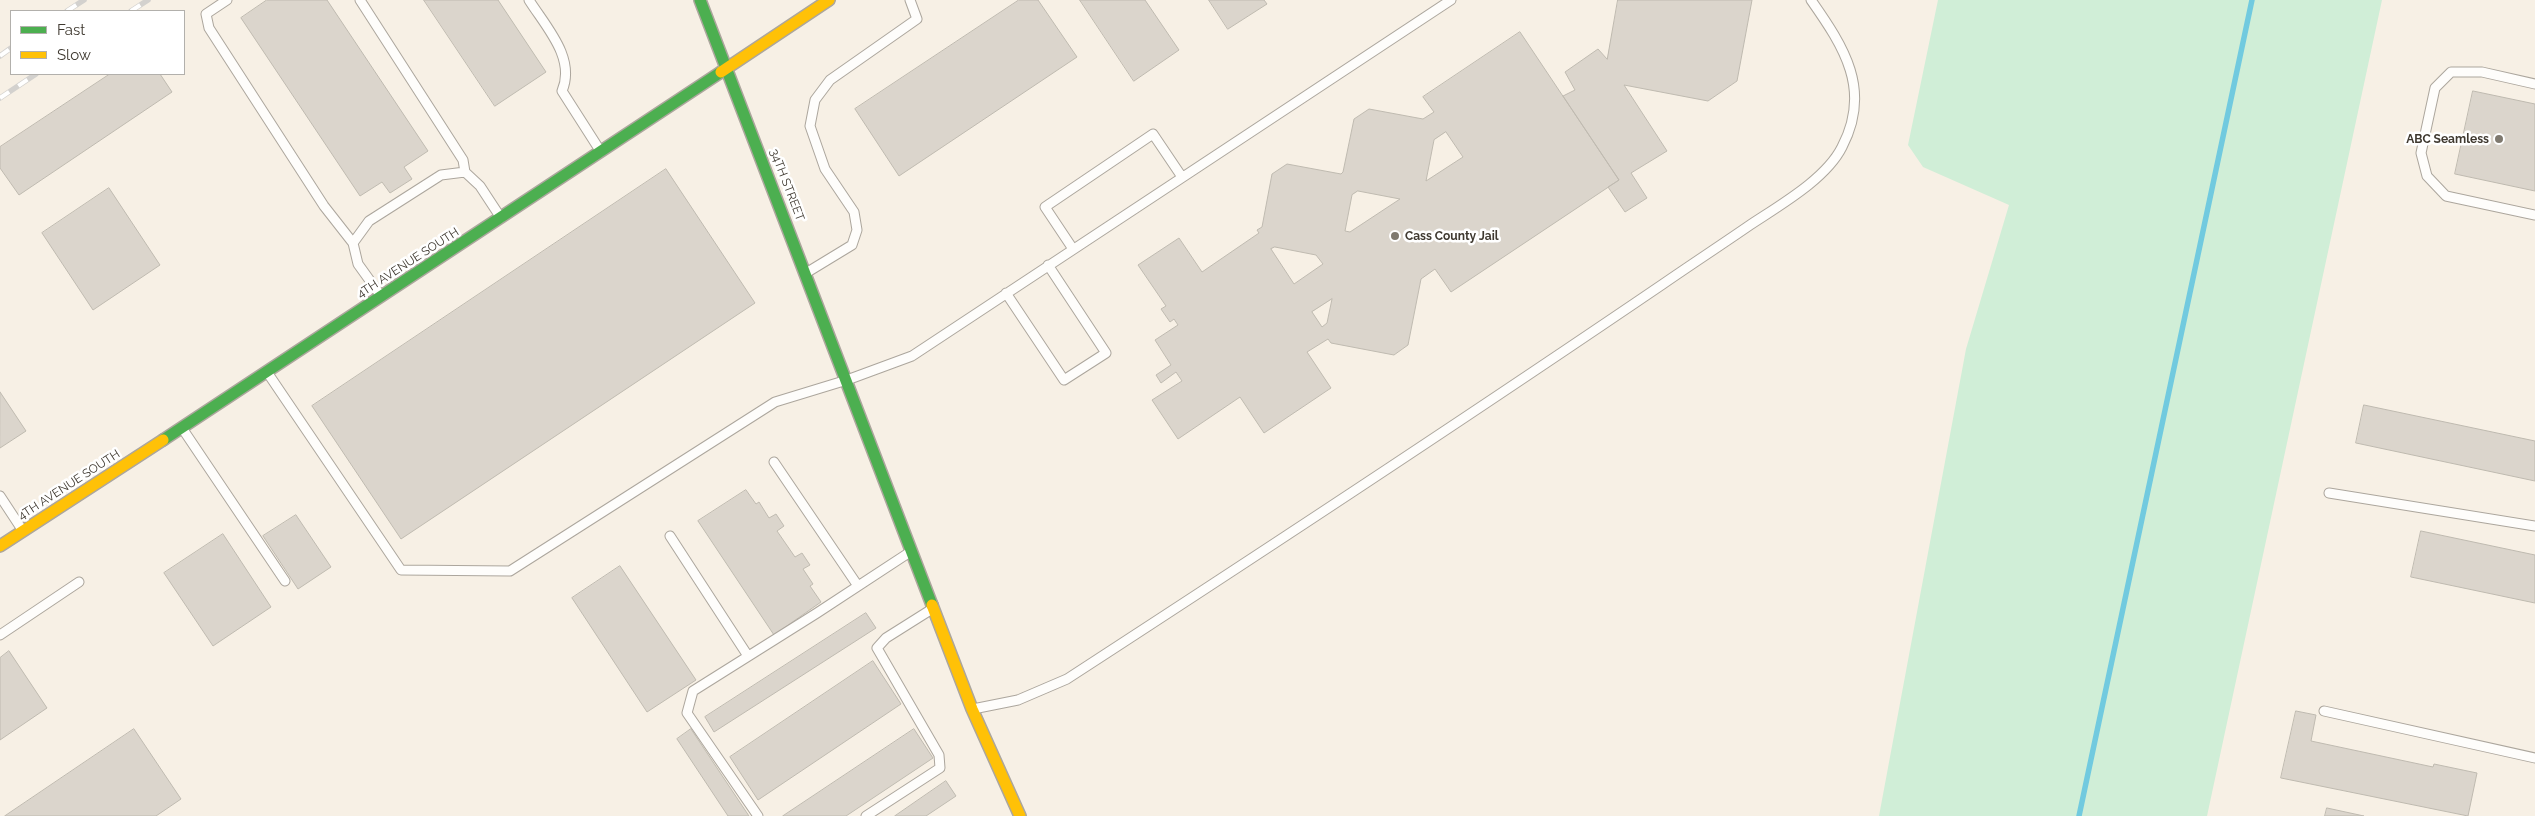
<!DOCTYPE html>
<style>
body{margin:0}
#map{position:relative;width:2535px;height:816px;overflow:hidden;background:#f7f0e5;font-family:Raleway,sans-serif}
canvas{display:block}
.legend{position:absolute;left:10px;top:10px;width:175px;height:65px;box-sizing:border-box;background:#fff;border:1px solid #b2b0ac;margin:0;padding:6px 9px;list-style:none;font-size:15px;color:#3f3930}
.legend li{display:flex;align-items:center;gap:10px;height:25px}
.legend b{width:25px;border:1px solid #b2b0ac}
</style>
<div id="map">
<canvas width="2535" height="816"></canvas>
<ul class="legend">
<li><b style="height:6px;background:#4caf50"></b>Fast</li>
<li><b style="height:6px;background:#ffc107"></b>Slow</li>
</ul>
</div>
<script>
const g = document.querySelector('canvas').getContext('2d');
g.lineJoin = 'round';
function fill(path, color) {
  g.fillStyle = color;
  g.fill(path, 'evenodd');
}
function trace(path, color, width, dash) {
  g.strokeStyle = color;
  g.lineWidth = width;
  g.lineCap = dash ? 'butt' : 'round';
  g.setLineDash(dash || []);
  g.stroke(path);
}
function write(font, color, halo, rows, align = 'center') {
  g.font = font + ' Raleway,sans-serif';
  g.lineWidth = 5;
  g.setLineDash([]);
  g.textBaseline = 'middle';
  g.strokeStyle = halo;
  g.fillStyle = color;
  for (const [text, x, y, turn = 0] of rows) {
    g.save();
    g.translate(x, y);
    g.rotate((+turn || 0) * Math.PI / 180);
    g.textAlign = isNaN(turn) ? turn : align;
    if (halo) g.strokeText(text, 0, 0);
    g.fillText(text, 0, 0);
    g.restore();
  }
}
fill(new Path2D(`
 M 1938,0 L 2382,0 L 2207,816 L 1879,816 L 1966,349 L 2009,205 L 1923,167 L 1908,145 Z`), '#d0eed7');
trace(new Path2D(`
 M 2079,816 L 2252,0`), '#71cadf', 5.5);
const building = new Path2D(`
 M 267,0 L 327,0 L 428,151 L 404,167 L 412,179 L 390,193 L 382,182 L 360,196 L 241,18 Z
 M 424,0 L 498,0 L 546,72 L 495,106 Z
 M 1019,0 L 1038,0 L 1077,57 L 899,176 L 855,109 Z
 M 1080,0 L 1145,0 L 1179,50 L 1134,81 Z
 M 1209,0 L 1264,0 L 1267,4 L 1228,29 Z
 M 1618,0 L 1752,0 L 1737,81 L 1708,101 L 1624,85 L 1667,151 L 1631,173 L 1647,198 L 1625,212 L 1608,187 L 1619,180 L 1563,96 L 1575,90 L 1565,72 L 1598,49 L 1607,59 Z
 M 1520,32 L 1619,180 L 1451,292 L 1435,269 L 1421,279 L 1408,345 L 1394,355 L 1331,343 L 1328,339 L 1307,352 L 1331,388 L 1264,433 L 1240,397 L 1178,439 L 1152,400 L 1182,381 L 1176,372 L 1161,383 L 1156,375 L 1171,365 L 1155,340 L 1178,325 L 1174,319 L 1170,322 L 1161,309 L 1166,306 L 1138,265 L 1179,238 L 1202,272 L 1259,233 L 1257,230 L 1262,227 L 1272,174 L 1287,164 L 1341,174 L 1343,172 L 1354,119 L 1369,109 L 1423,119 L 1434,112 L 1423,97 ZM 1446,132 L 1463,157 L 1426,181 L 1434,140 ZM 1358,191 L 1400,199 L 1350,232 L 1345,231 L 1352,195 ZM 1275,247 L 1316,255 L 1323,264 L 1294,284 L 1271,249 ZM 1332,299 L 1327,323 L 1322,327 L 1312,312 Z
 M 110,74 L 160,74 L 172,92 L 19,195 L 0,168 L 0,147 Z
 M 2473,91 L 2535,104 L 2535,191 L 2455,174 Z
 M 666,169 L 755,303 L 401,539 L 312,406 Z
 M 109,188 L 160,265 L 93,310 L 42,233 Z
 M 0,392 L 26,431 L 0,448 Z
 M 2364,405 L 2535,441 L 2535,481 L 2356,443 Z
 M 746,490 L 756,504 L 759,502 L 769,518 L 776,514 L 784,526 L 777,531 L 795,557 L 802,553 L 810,565 L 803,569 L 813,584 L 810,586 L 821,602 L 774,635 L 698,521 Z
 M 296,515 L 331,567 L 298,589 L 263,536 Z
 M 2421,531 L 2535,555 L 2535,603 L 2411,577 Z
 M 223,534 L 271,607 L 213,646 L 164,573 Z
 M 620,566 L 696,680 L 647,712 L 572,598 Z
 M 866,613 L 876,628 L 714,732 L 705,717 Z
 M 9,651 L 47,708 L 0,740 L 0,658 Z
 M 873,661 L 901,704 L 758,800 L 730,757 Z
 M 2296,711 L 2316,715 L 2311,741 L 2433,767 L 2434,764 L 2477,773 L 2468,816 L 2281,778 Z
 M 134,729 L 181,799 L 156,816 L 5,816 Z
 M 691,729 L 749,816 L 728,816 L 677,739 Z
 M 914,729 L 933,758 L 846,816 L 783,816 Z
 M 946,781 L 956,796 L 926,816 L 895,816 Z
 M 2327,808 L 2364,816 L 2325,816 Z`);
fill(building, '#dbd5cc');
trace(building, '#bfbab0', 1);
const lane = new Path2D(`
 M 227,0 L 206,14 L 209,28 L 324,206 L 353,243
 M 360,0 L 463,160 L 465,172
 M 529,0 C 546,27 576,58 562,91 L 601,152
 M 2535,84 L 2482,72 L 2451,72 L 2435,88 L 2421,153 L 2427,176 L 2446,196 L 2535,215
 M 1073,249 L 1045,207 L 1153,134 L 1182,177
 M 806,273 L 852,245 L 857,230 L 854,212 L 825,169 L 810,126 L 815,100 L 830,80 L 917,19 L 910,0
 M 1006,293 L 1064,380 L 1106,353 L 1048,265
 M 381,296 L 358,264 L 353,243 L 369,221 L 441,175 L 465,172 L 480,186 L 501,218
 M 267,372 L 401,570 L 510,571 L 775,402 L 847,380 L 912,356 L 1451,0
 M 182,428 L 285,581
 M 774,462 L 858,586
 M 2329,493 L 2535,526
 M 0,496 L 23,531
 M 670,536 L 748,656
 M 0,635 L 79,582
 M 973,709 L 1018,700 L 1067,679 C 1267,549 1466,418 1663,284 C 1692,264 1721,245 1750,225 C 1780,205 1826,179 1842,147 C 1872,90 1844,47 1811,0
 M 2324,711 L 2535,758
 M 758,816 L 687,713 L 693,691 L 817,613 L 910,552
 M 866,816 L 940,768 L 939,755 L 877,648 L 886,638 L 932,609`);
const fast = new Path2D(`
 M 700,0 L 932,605
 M 163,440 L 721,72`);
const slow = new Path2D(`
 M 721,72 L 829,0
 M 0,546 L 163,440
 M 932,605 L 972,709 L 1020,816`);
trace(lane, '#aca69d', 11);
trace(fast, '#aca69d', 14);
trace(slow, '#aca69d', 14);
trace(lane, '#fefdfb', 9);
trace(fast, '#4caf50', 11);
trace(slow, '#ffc107', 11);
const rail = new Path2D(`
 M 67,11 L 84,0
 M 131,11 L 148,0
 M 0,56 L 11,48
 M 0,98 L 36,74`);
trace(rail, '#d3d1ce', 5.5);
trace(rail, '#fff', 4, [11]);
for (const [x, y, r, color] of [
 [2499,139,5,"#7f796f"],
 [1395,236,5,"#7f796f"]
]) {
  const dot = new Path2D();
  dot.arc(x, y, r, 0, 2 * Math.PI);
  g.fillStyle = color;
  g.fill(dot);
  trace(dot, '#fff', 2);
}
write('bold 12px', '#3f3930', '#fff', [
 ["ABC Seamless",2489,139],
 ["Cass County Jail",1405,236,"left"]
], 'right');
write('12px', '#3f3930', '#fff', [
 ["34TH STREET",787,185,69],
 ["4TH AVENUE SOUTH",408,263,-33],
 ["4TH AVENUE SOUTH",69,485,-33]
]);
</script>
